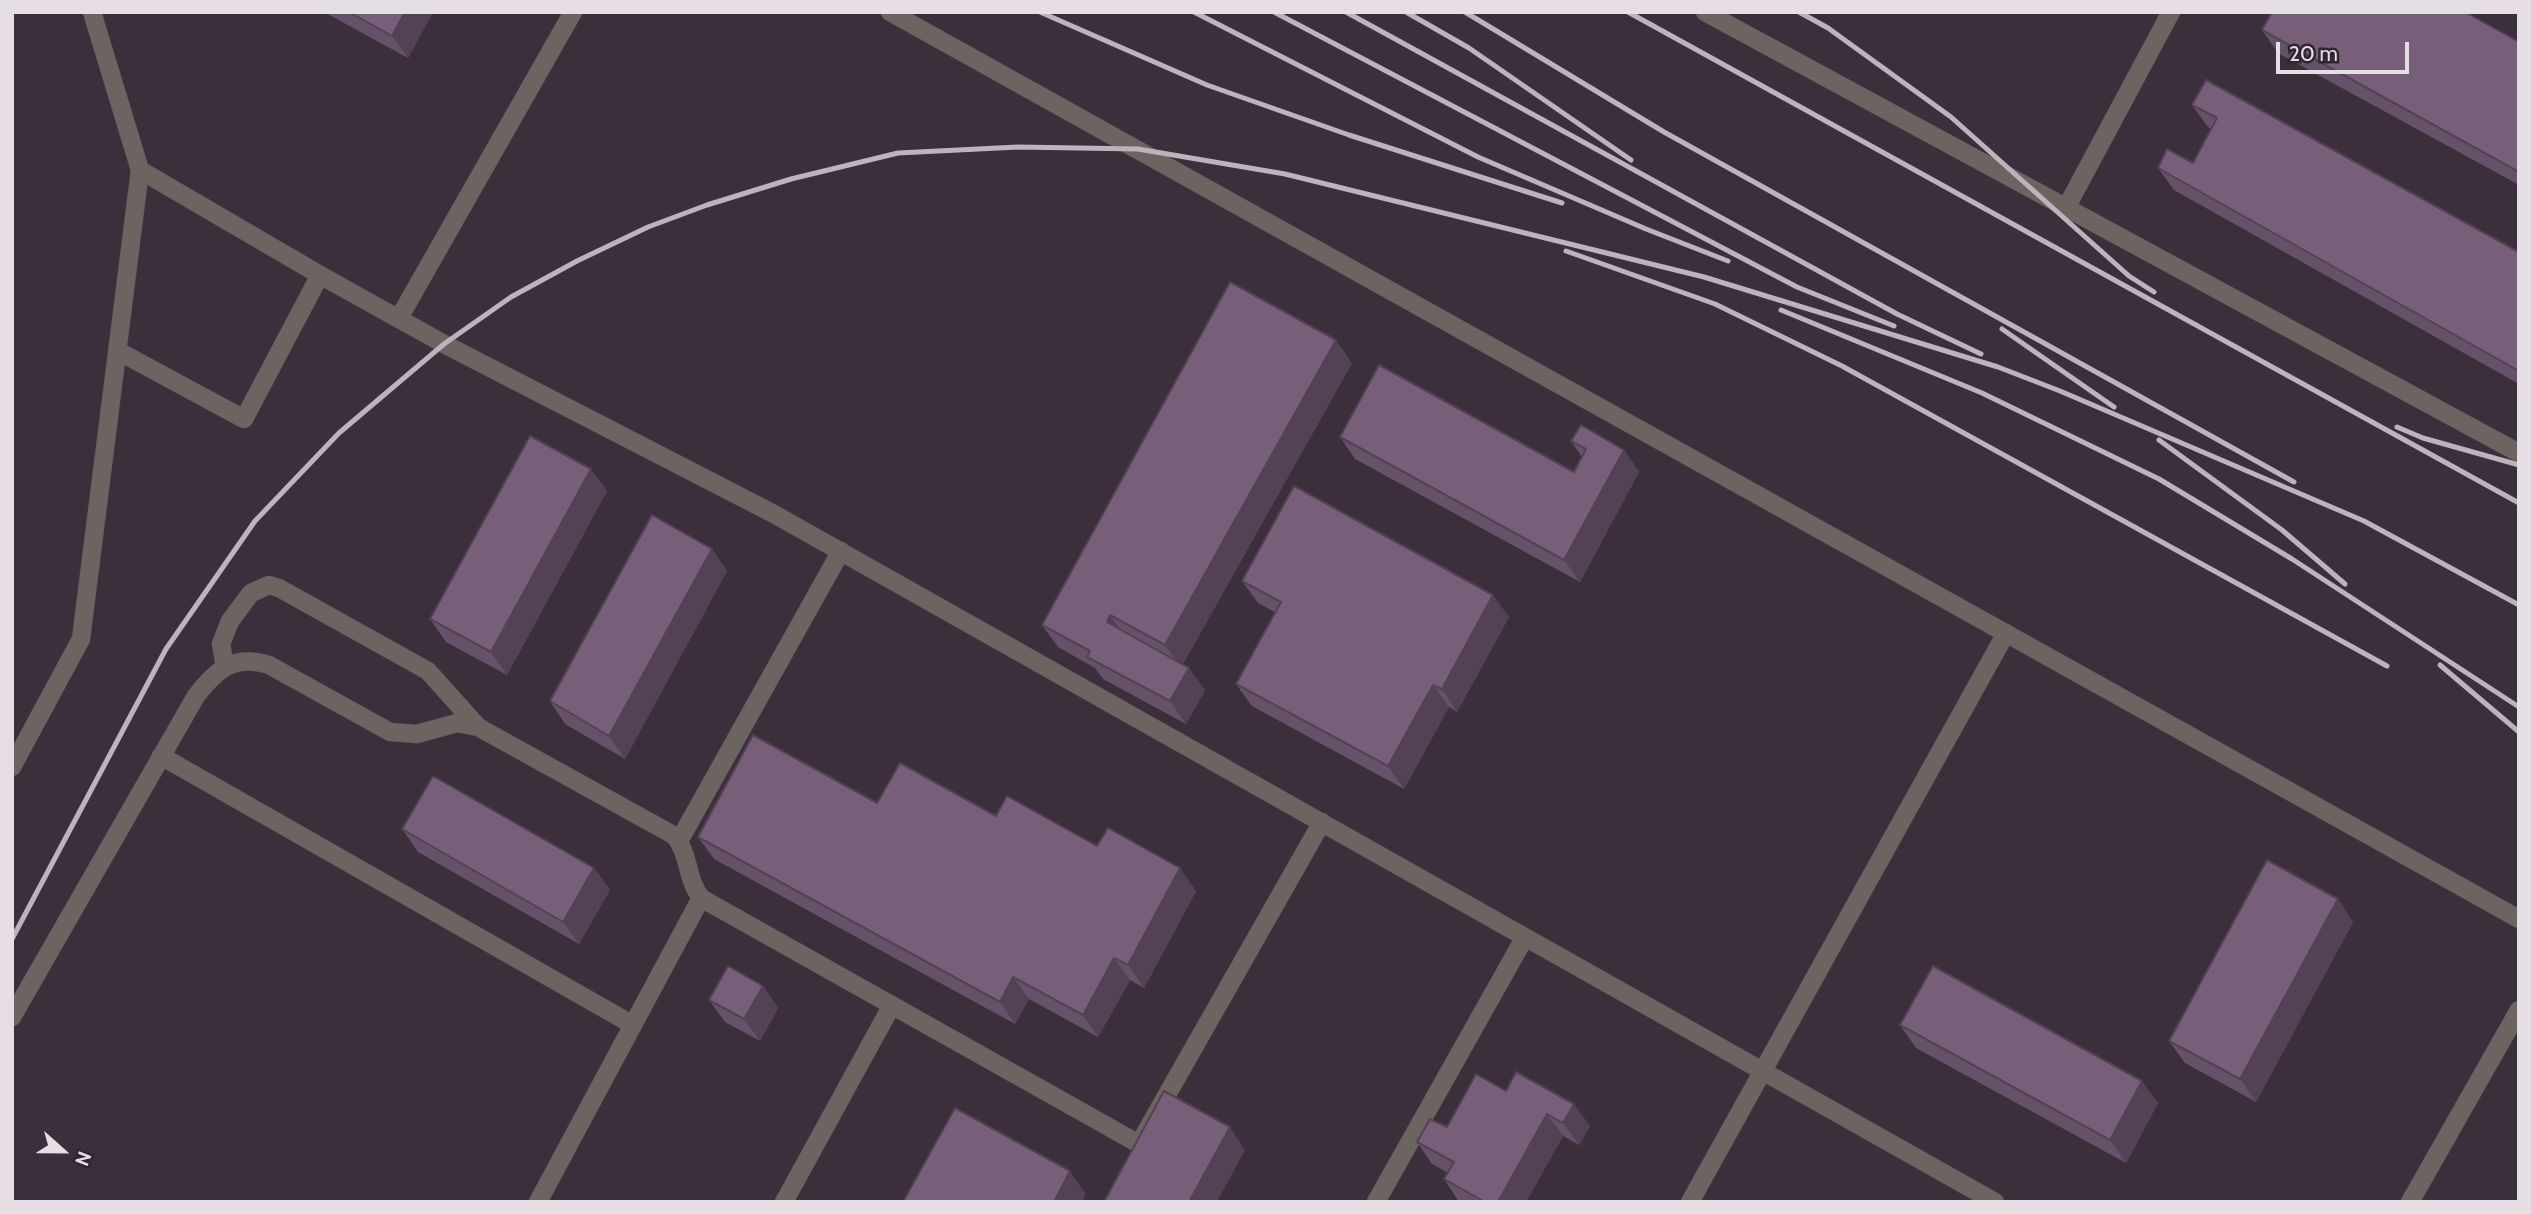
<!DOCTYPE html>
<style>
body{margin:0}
#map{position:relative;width:2531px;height:1214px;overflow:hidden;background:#3a2f3b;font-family:Cabin,sans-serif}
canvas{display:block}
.frame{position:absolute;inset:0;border:14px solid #e5dee5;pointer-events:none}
.north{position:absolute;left:28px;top:1116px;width:70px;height:70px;-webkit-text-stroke:5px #302530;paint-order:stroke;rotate:111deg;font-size:19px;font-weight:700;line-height:28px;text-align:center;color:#e5dee5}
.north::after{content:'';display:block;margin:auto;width:24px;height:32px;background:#e5dee5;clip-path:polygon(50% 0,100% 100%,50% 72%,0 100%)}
.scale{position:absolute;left:2276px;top:42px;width:133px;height:32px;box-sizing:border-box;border:4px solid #e5dee5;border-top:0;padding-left:9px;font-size:21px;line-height:24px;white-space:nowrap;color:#e5dee5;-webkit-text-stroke:5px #302530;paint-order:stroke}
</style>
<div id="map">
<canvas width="2531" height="1214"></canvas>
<div class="frame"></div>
<div class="north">N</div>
<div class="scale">20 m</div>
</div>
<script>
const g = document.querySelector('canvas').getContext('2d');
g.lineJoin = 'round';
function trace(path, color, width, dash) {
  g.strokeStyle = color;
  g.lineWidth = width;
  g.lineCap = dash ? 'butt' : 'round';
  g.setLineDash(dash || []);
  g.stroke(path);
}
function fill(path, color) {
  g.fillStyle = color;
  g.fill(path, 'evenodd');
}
const service = new Path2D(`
 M 92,12 L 140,170 L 320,275 L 444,344 L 774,514 L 1995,1202
 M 890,12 L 2519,919
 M 1705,12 L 2519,453
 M 2066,208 L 2171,12
 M 399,318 L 573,12
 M 118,351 L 244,419 L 320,275
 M 225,666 L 221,644 L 230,621 L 251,593 L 269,585 L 279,588 L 428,671 L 478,727
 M 161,756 L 633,1025
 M 12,767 L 81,639 L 140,170
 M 679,841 L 841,551
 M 12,1017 L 196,696 C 217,669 234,654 269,665 L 390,732 L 417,734 L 457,723 L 478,727 L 675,836 C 690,856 686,878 701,898 L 1139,1144 L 1322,822
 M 538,1202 L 701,898
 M 784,1202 L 892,1005
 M 1376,1202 L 1525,937
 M 1690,1202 L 2006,633
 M 2410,1202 L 2519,1010`);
trace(service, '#554b56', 19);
trace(service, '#6c6461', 18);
trace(new Path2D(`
 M 1040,12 L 1207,85 L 1349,135 L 1562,203
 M 1194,12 L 1478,157 L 1646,229 L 1728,261
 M 1274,12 L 1797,287 L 1894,326
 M 1346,12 L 1897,314 L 1981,354
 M 1406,12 L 1469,48 L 1631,160
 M 1465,12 L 1664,132 L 2294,482
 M 1628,12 L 2519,503
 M 1799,12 L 1828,28 L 1951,117 L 2129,276 L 2154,292
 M 1566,251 L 1715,304 L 1842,366 L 2387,666
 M 1781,310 L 1982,393 L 2159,479 L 2292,559 L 2519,707
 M 2002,329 L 2114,407
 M 2397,427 L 2423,438 L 2519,465
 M 2159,440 L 2282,530 L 2345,584
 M 2440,665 L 2519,732
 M 12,939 L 166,649 L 255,521 L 339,433 L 444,344 L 511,297 L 577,261 L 648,227 L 707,205 L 791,179 L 898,153 L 1018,147 L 1138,149 L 1285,174 L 1704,277 L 1998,367 L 2060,391 L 2364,521 L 2519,605`), '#bcb4bc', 5);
fill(new Path2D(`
 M 324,12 L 433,12 L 408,58 Z
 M 2262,30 L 2519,42 L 2519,185 L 2278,53 Z
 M 2192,105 L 2519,252 L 2519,384 L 2174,190 L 2158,168 L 2193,163 L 2211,129 L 2208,127 Z
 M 1352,363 L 1183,664 L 1205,690 L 1186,724 L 1103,679 L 1095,668 L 1058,647 L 1042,625 Z
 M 1340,437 L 1574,472 L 1582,457 L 1571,441 L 1624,450 L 1639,472 L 1580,582 L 1355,459 Z
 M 591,469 L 607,491 L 507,675 L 446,642 L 430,619 Z
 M 712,549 L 727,571 L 625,759 L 565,724 L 550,701 Z
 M 1242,581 L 1509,617 L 1457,712 L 1449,707 L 1404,789 L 1252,706 L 1236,684 L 1275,612 L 1258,603 Z
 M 877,803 L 996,816 L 1097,846 L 1196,891 L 1144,988 L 1130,980 L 1098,1037 L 1029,999 L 1015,1024 L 714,859 L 698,837 Z
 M 402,829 L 594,868 L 610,890 L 579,944 L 418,852 Z
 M 2338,899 L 2353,922 L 2256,1102 L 2185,1063 L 2169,1041 Z
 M 763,986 L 778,1008 L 760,1041 L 725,1022 L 709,1000 Z
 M 1900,1025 L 2158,1103 L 2126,1163 L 1916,1048 Z
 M 1506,1091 L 1590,1126 L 1579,1145 L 1563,1136 L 1526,1202 L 1459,1202 L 1444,1179 L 1448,1173 L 1432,1164 L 1417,1142 L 1447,1127 Z`), '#665268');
fill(new Path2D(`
 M 405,12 L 433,12 L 408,58 L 392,36 Z
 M 1336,340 L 1352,363 L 1181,667 L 1165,645 Z
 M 1624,450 L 1639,472 L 1580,582 L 1564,560 Z
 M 591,469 L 607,491 L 507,675 L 491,652 Z
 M 712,549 L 727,571 L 625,759 L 609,736 Z
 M 1493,595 L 1509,617 L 1457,712 L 1442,689 Z
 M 1110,615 L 1126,638 L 1107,622 Z
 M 1189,668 L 1205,690 L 1186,724 L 1170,701 Z
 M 1433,685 L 1449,707 L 1404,789 L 1388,766 Z
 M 594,868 L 610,890 L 579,944 L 563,922 Z
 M 1180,868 L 1196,891 L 1144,988 L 1128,965 Z
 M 2338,899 L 2353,922 L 2256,1102 L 2240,1079 Z
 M 1114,958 L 1130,980 L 1098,1037 L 1083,1015 Z
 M 1013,977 L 1029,999 L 1015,1024 L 1000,1002 Z
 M 763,986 L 778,1008 L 760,1041 L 744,1019 Z
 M 2142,1081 L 2158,1103 L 2126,1163 L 2110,1140 Z
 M 1574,1104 L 1590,1126 L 1579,1145 L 1563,1123 Z
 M 1547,1114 L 1563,1136 L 1526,1202 L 1498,1202 Z
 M 1230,1127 L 1245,1150 L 1217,1202 L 1189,1202 Z
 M 1070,1171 L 1086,1194 L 1082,1202 L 1054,1202 Z`), '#534255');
const building = new Path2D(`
 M 349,12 L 405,12 L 392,36 Z
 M 2272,12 L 2465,12 L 2519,42 L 2519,172 L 2262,30 Z
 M 2206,80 L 2519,252 L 2519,371 L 2158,168 L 2167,149 L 2193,163 L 2217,118 L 2192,105 Z
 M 1230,282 L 1336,340 L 1165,645 L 1110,615 L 1107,622 L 1189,668 L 1170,701 L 1087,657 L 1090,651 L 1042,625 Z
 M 1379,365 L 1574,472 L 1586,449 L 1571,441 L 1581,425 L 1624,450 L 1564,560 L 1340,437 Z
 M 530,436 L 591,469 L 491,652 L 430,619 Z
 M 1294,486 L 1493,595 L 1442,689 L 1433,685 L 1388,766 L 1236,684 L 1281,602 L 1242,581 Z
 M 652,515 L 712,549 L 609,736 L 550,701 Z
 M 753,735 L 877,803 L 900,763 L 996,816 L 1007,796 L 1097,846 L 1108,828 L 1180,868 L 1128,965 L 1114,958 L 1083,1015 L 1013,977 L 1000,1002 L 698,837 Z
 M 433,776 L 594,868 L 563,922 L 402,829 Z
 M 2267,860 L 2338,899 L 2240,1079 L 2169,1041 Z
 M 728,966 L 763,986 L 744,1019 L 709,1000 Z
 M 1933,966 L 2142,1081 L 2110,1140 L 1900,1025 Z
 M 1516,1072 L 1574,1104 L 1563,1123 L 1547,1114 L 1498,1202 L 1485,1202 L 1444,1179 L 1454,1162 L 1417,1142 L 1430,1119 L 1447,1127 L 1476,1074 L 1506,1091 Z
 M 1164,1091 L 1230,1127 L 1189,1202 L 1104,1202 Z
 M 955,1108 L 1070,1171 L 1054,1202 L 903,1202 Z`);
fill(building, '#775f79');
trace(building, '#534255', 2);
</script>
